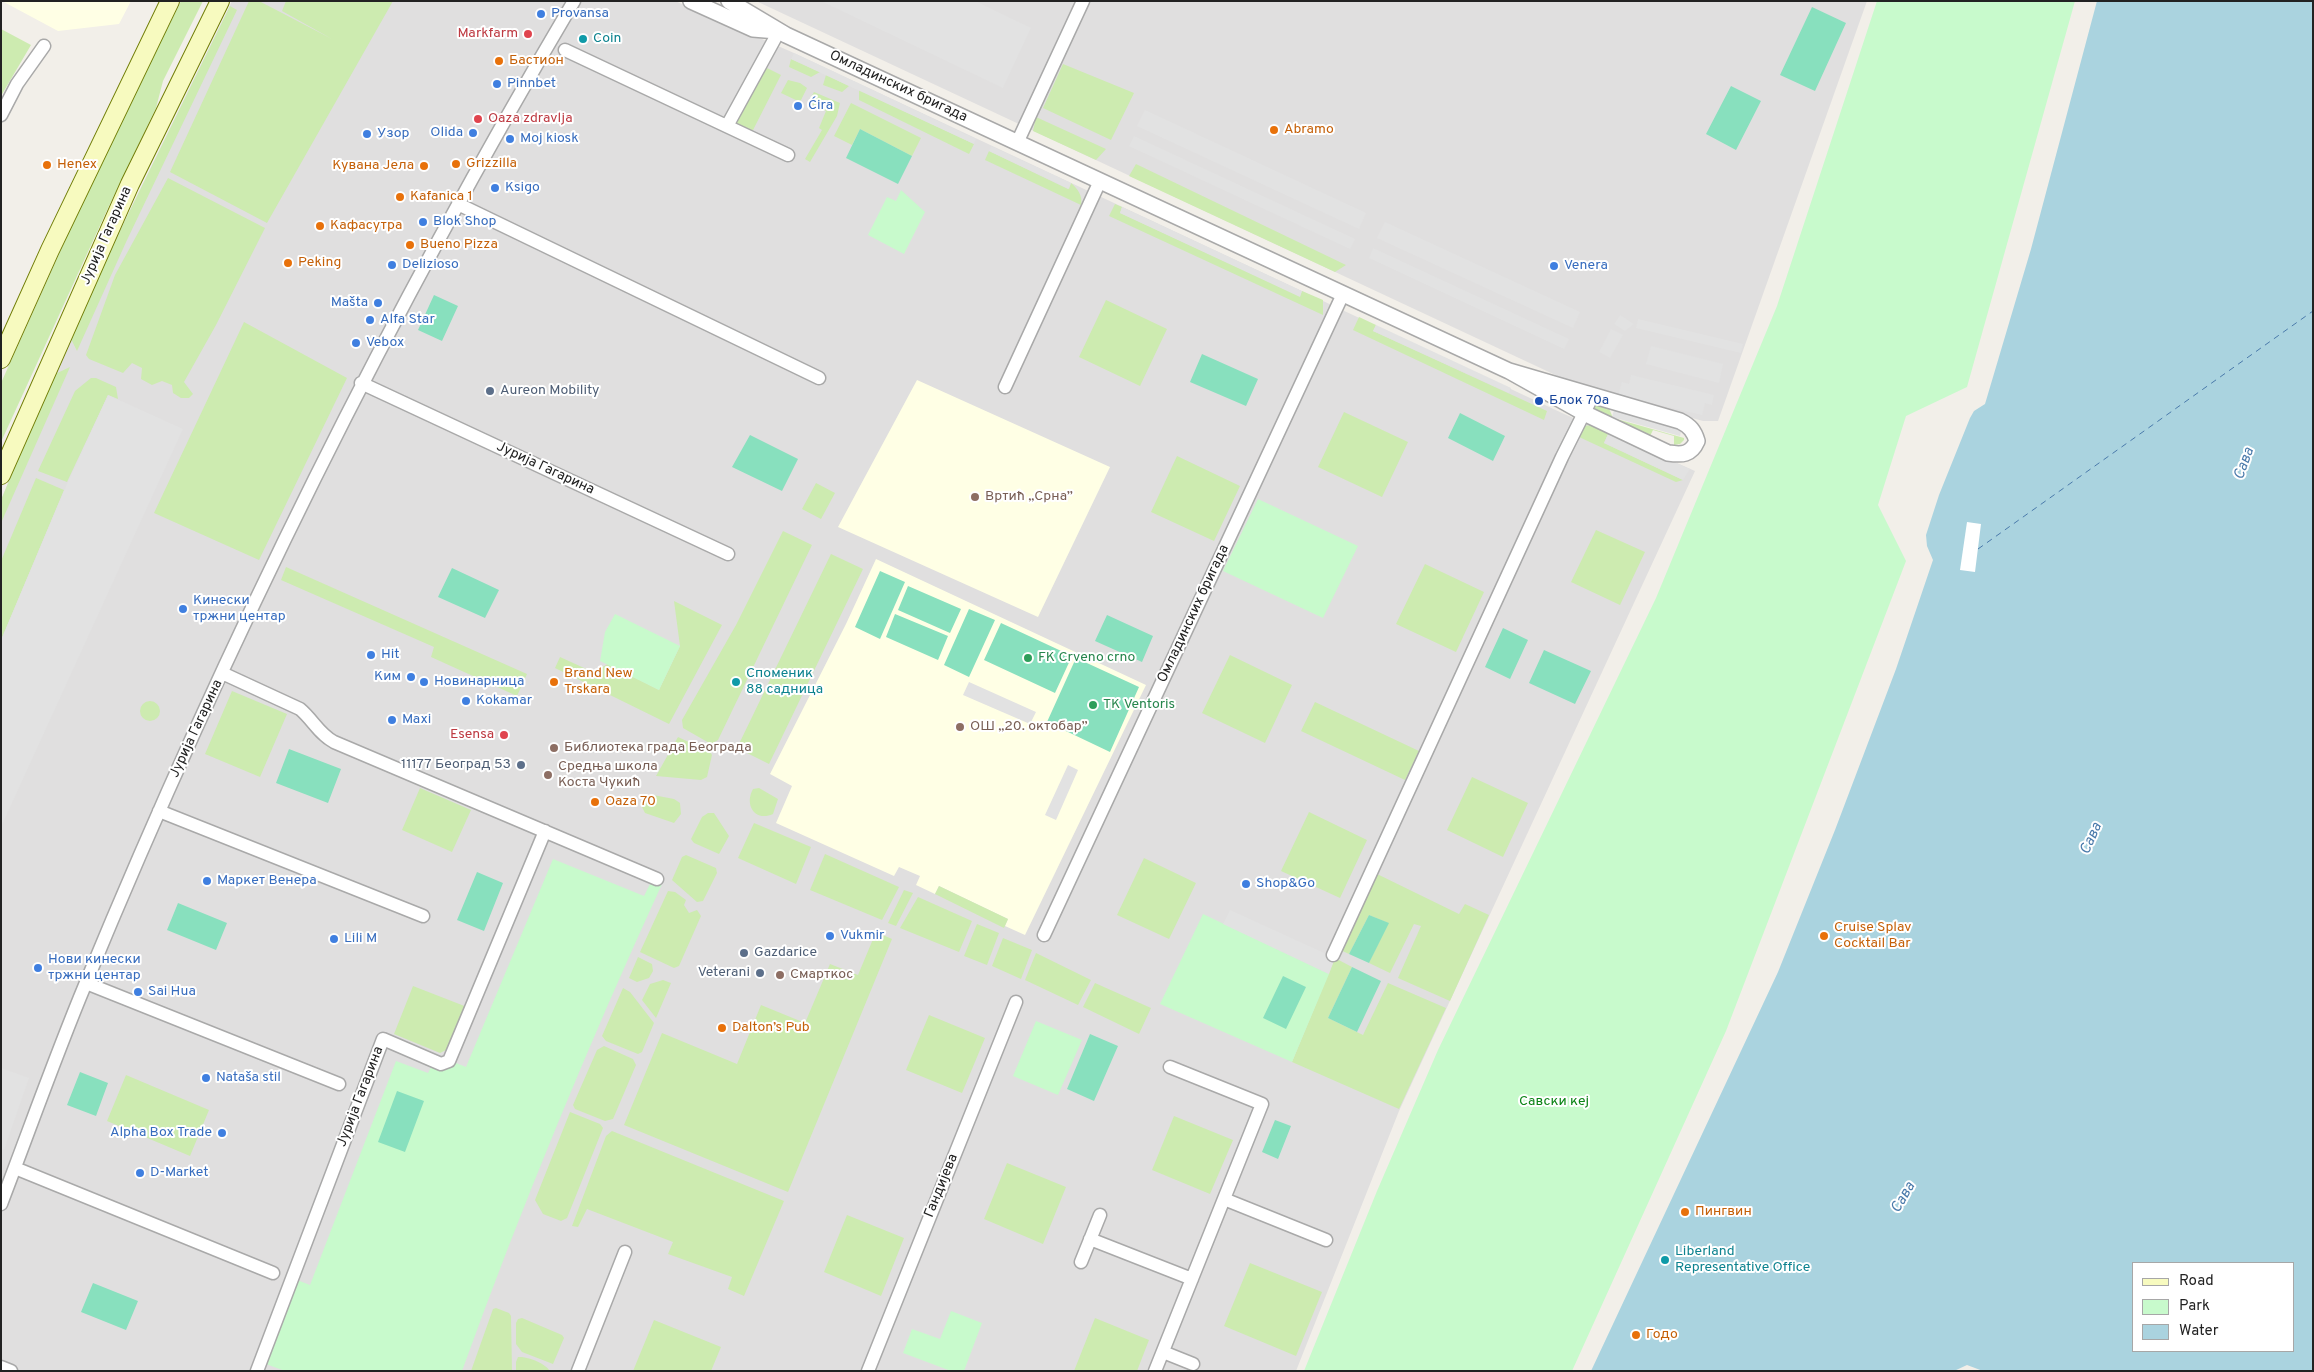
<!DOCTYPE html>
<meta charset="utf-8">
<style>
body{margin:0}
#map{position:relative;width:2314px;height:1372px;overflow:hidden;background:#f2efe9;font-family:Overpass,sans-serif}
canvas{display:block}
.frame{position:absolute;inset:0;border:2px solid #222;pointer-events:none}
.legend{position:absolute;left:2132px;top:1262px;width:162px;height:90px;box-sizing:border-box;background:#fff;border:1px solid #a7a7a7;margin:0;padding:6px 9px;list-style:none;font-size:15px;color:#222}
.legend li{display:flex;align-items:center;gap:10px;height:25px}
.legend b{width:25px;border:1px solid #a7a7a7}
</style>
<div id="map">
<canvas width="2314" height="1372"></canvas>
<div class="frame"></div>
<ul class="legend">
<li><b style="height:6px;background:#f7fabf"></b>Road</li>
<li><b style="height:14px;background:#c8facc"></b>Park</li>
<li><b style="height:14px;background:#aad3df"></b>Water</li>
</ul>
</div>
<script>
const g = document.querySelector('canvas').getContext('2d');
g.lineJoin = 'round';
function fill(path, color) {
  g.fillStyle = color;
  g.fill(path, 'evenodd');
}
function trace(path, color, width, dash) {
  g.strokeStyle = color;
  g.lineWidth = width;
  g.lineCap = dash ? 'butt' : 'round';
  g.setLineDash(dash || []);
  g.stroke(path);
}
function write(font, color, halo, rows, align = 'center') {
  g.font = font + ' Overpass,sans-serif';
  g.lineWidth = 4;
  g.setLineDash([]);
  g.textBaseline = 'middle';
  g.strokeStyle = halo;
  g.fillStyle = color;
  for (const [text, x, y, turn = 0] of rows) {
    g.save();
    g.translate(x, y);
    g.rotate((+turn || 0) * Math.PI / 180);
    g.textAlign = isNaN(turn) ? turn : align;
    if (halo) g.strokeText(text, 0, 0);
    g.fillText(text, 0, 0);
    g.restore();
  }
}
fill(new Path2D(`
 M 232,1 L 675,1 L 794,53 L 1562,413 L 1695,471 L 1399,1111 L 1296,1371 L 1,1371 L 1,500 L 72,329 Z
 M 756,1 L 1867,1 L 1718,421 L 1703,421 L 1581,387 Z`), '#e0dfdf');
fill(new Path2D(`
 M 2,1 L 131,1 L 119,24 L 58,31 Z
 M 917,380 L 1110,467 L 1038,617 L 838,527 Z
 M 876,559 L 1146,685 L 1025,935 L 1005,926 L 1008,919 L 939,886 L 935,894 L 916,885 L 920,876 L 899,867 L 894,876 L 776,823 L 792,786 L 770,774 L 846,624 Z`), '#ffffe5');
fill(new Path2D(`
 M 181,1 L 203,1 L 163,81 L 156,108 L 108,208 L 1,442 L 1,383 L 100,163 Z
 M 249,1 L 259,1 L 332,39 L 282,11 L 286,1 L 393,1 L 267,223 L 170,172 Z
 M 230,6 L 237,10 L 127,240 L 77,351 L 71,339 L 72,329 Z
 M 1,29 L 31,45 L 1,96 Z
 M 791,59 L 820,72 L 811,77 L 789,67 Z
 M 1063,64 L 1134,93 L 1111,140 L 1043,108 Z
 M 763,66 L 781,75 L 751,134 L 732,124 Z
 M 826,75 L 849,86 L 842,92 L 823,85 Z
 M 788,80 L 800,83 L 807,88 L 800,102 L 781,93 Z
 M 859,90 L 974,144 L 969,154 L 859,100 Z
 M 814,92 L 840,103 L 837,116 L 810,162 L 805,159 L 822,130 L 819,128 L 826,111 L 808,102 Z
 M 851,103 L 921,138 L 912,156 L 860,129 L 852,145 L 834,136 Z
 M 1036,117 L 1106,149 L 1096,160 L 1033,131 Z
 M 989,151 L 1068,189 L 1071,183 C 1078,189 1083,196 1081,205 L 985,160 Z
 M 1136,164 L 1346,265 L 1335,272 L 1129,176 Z
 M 168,178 L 265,228 L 216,325 L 184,382 L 193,394 L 189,398 L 181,398 L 173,393 L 172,385 L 162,381 L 152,385 L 141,379 L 142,368 L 132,363 L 123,373 L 89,359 L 86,355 L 115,275 Z
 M 1115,204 L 1122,207 L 1120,213 L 1300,296 L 1302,291 L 1323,300 L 1323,315 L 1109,216 Z
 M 1106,300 L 1167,329 L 1140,386 L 1079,357 Z
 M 1359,317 L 1376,325 L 1373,331 L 1547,411 L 1544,420 L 1353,330 Z
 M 244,322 L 347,378 L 259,560 L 154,513 Z
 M 70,367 L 1,523 L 1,500 L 53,375 Z
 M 91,378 L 96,378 L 116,387 L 118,399 L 108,395 L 67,482 L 38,471 L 75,391 Z
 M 1592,403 L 1608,406 L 1613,418 L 1684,438 L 1684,440 L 1680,444 L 1674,445 L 1674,436 L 1653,430 L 1650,436 L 1590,407 Z
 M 1344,412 L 1408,442 L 1382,497 L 1318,467 Z
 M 1592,425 L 1609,432 L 1604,443 L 1683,480 L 1676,482 L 1579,437 L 1577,433 L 1583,426 Z
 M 1177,456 L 1240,486 L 1214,541 L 1151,512 Z
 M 36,478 L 64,490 L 2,638 L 1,561 Z
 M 816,483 L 835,493 L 821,519 L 802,509 Z
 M 1596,530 L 1645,552 L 1620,605 L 1571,582 Z
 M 783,531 L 812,545 L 718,740 L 711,744 L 683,728 L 682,720 L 736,625 Z
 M 831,554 L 863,569 L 769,764 L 737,748 Z
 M 1425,564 L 1484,592 L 1456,652 L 1396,624 Z
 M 286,567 L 527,674 L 517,696 L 431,657 L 434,647 L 281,580 Z
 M 674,601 L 722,625 L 669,724 L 555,668 L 560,657 L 593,672 L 608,664 L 659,690 L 680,646 Z
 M 1230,655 L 1292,685 L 1265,743 L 1202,713 Z
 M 232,691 L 287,714 L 260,777 L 205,754 Z
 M140 711a10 10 0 1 1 20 0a10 10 0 1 1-20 0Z
 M 1315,702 L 1419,751 L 1405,780 L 1301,731 Z
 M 678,737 L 710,752 L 712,755 L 707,777 L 701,780 L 656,776 Z
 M 1472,777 L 1528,803 L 1503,857 L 1447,830 Z
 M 420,788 L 471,810 L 452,852 L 402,830 Z
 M 759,788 L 778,799 L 773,814 C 755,822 744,805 753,789 Z
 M 653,795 L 674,799 L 680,803 L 681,814 L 674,823 L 645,813 L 641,805 L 645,796 Z
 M 1309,812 L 1367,840 L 1340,898 L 1281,871 Z
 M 708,813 L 714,813 L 729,836 L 719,854 L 694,843 L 691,839 L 702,817 Z
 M 754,823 L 811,847 L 796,884 L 738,858 Z
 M 825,854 L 899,887 L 882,920 L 810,890 Z
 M 686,855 L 716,868 L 717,873 L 703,901 L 697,902 L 672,880 L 682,857 Z
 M 1144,858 L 1196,883 L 1169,939 L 1117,915 Z
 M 1375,873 L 1459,914 L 1465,904 L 1489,915 L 1450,1001 L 1398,978 L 1421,926 L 1414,924 L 1390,973 L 1369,963 L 1388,923 L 1369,915 L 1349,954 L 1338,949 Z
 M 939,886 L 1008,919 L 1004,928 L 935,894 Z
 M 904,890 L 913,893 L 896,926 L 888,923 Z
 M 668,891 L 675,892 L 686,900 L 684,905 L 689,913 L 697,910 L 701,916 L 679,966 L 674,968 L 640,952 Z
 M 918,897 L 972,921 L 959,952 L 900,928 Z
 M 977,924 L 999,933 L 987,965 L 964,956 Z
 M 876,932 L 892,939 L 788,1192 L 624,1125 L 662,1033 L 737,1064 L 761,1005 L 805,1023 L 830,964 L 858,975 Z
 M 1003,938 L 1032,950 L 1021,979 L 992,966 Z
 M 1036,953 L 1091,980 L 1078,1005 L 1025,980 Z
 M 638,957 L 652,964 L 653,971 L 649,978 L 637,982 L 629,978 Z
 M 1335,958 L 1352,967 L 1328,1018 L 1363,1035 L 1388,983 L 1446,1008 L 1399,1109 L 1292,1062 Z
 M 663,980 L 671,983 L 656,1018 L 642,1000 L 650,984 Z
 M 1095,983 L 1151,1008 L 1139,1034 L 1083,1007 Z
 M 413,986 L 467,1007 L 448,1049 L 440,1053 L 394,1034 Z
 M 623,988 L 630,992 L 654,1023 L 642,1052 L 638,1054 L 606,1041 L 602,1036 Z
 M 929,1015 L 985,1038 L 962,1093 L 906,1070 Z
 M 604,1046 L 633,1059 L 636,1065 L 613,1119 L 605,1121 L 575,1109 L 573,1105 L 597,1050 Z
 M 126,1075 L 209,1110 L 190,1156 L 107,1121 Z
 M 570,1112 L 600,1124 L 603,1128 L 567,1218 L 561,1221 L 543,1214 L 535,1200 Z
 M 1174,1116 L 1233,1140 L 1210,1194 L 1152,1170 Z
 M 612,1131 L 784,1201 L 744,1296 L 728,1289 L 732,1277 L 668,1254 L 673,1242 L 587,1209 L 578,1227 L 572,1226 L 606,1136 Z
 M 1007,1163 L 1066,1187 L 1043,1244 L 984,1219 Z
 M 847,1215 L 904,1238 L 881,1296 L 824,1272 Z
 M 1250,1263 L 1322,1292 L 1296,1356 L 1224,1326 Z
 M 496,1308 L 509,1313 L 511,1316 L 512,1371 L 471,1371 L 493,1309 Z
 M 522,1318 L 562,1335 L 564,1338 L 553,1364 L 522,1352 L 516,1344 L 516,1323 L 518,1319 Z
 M 1095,1318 L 1149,1340 L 1137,1371 L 1074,1371 Z
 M 654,1320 L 721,1347 L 711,1371 L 633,1371 Z
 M 518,1357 C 527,1356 545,1363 550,1371 L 516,1371 L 516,1362 Z`), '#cdebb0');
fill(new Path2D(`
 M 1877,1 L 2075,1 L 1967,387 L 1906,416 L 1878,505 L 1906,561 L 1726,1031 L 1572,1371 L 1304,1371 L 1377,1191 L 1438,1050 L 1656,598 L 1777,306 Z
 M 901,190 L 925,212 L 904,254 L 868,235 L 887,197 L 896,201 Z
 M 1258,499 L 1358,546 L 1323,618 L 1223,571 Z
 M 615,614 L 680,646 L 659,690 L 600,661 L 605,632 Z
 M 553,859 L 644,896 L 650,884 L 658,886 L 661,883 L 662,884 C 589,1043 522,1205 462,1371 L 285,1371 L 266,1364 L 297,1280 L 310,1285 L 396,1061 L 428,1073 L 433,1063 L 452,1066 L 456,1063 L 466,1067 Z
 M 1203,914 L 1329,974 L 1292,1062 L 1160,1004 Z
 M 1036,1021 L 1082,1040 L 1058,1095 L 1013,1076 Z
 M 951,1311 L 982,1323 L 964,1371 L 951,1371 L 903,1353 L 912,1329 L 940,1339 Z`), '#c8facc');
fill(new Path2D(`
 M 1812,7 L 1846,23 L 1815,91 L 1780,75 Z
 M 1731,86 L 1761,101 L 1736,150 L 1706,134 Z
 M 860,129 L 912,156 L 898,184 L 846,158 Z
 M 434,295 L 458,306 L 442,341 L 418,330 Z
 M 1202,354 L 1258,379 L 1246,406 L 1190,382 Z
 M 1460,413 L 1505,436 L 1493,461 L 1448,438 Z
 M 750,435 L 798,459 L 782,491 L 732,467 Z
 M 452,568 L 499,590 L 485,618 L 438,597 Z
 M 880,571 L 905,582 L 880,639 L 855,627 Z
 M 908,586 L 961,609 L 950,633 L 898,610 Z
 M 969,609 L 995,620 L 969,677 L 944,665 Z
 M 895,614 L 948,636 L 938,660 L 886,637 Z
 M 1107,615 L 1153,636 L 1142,662 L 1095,641 Z
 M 1001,623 L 1072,656 L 1055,693 L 984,660 Z
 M 1503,628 L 1528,640 L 1510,679 L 1485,667 Z
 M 1544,650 L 1591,671 L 1575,704 L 1529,683 Z
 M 1076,658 L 1139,687 L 1110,752 L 1047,722 Z
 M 289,749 L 341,769 L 328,803 L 276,783 Z
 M 477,872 L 503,883 L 484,931 L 457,920 Z
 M 178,903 L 227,923 L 216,950 L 167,930 Z
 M 1369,915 L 1389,923 L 1369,963 L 1349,954 Z
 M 1352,967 L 1381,981 L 1357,1032 L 1328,1018 Z
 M 1283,976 L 1306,987 L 1286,1029 L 1263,1018 Z
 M 1090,1034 L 1118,1046 L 1094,1101 L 1067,1089 Z
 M 80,1072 L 108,1083 L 96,1116 L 67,1105 Z
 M 397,1091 L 424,1101 L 405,1152 L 378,1142 Z
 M 1275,1120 L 1291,1126 L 1278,1159 L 1262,1152 Z
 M 93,1283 L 138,1301 L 126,1330 L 81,1312 Z`), '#88e0be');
fill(new Path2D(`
 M 821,1 L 975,1 L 1031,28 L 1003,88 Z
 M 794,53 L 877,92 L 976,139 L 974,144 L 791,59 Z
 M 1145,110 L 1366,213 L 1359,229 L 1137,126 Z
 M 1134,136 L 1355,239 L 1350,249 L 1129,146 Z
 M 991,146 L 1071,183 L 1069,189 L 989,151 Z
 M 1122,207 L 1302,291 L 1300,297 L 1120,213 Z
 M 1385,222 L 1580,312 L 1573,328 L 1377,238 Z
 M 1373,248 L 1569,339 L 1564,349 L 1369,258 Z
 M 1620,315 L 1634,324 L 1625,331 L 1614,324 Z
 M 1638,319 L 1743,344 L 1741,353 L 1636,328 Z
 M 1376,325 L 1511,388 L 1509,393 L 1373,331 Z
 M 1611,329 L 1623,335 L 1610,358 L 1599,352 Z
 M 1651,346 L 1723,364 L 1719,383 L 1646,364 Z
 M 1631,375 L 1714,395 L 1712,405 L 1705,403 L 1702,415 L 1618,395 L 1622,382 L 1629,384 Z
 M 108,395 L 183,429 L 1,827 L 1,640 L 66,486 Z
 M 1614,410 L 1682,427 L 1680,436 L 1612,417 Z
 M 1609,432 L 1690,469 L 1683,480 L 1604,443 Z
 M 969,682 L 1036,712 L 1030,724 L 963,695 Z
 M 1068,765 L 1078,770 L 1056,820 L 1045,815 Z
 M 1230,910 L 1335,958 L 1329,974 L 1223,924 Z
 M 1,1068 L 29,1078 L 4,1150 L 1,1149 Z`), '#e2e2e2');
fill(new Path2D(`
 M 2097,1 L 2313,1 L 2313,1371 L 1983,1371 L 1967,1365 L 1954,1371 L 1591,1371 L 1778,972 L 1835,830 L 1896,669 L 1933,560 L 1927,546 L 1926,535 L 1939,495 L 1970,418 L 1974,411 L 1985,404 L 2031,249 ZM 2133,1263 L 2293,1263 L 2293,1351 L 2133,1351 Z`), '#aad3df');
fill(new Path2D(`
 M 1967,522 L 1981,524 L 1975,572 L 1960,570 Z`), '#fff');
trace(new Path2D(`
 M 1978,549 L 2313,311`), '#4a7aab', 1, [6, 5]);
const minor = new Path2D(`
 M 565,50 L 788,155
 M 1,115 L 17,84 L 44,46
 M 727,126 L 779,31
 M 1017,143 L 1083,1
 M 458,204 L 819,378
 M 361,383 L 728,554
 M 1005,387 L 1100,181
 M 222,673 L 300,709 C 313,720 319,734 334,742 L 657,879
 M 159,811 L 423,916
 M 1044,935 L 1343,294
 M 1333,955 L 1562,457 L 1593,395
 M 86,983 L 339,1084
 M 15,1168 L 273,1273
 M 1224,1199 L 1326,1240
 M 1,1204 C 29,1131 55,1057 85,985 C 225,646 387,317 574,1
 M 1090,1239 L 1192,1279
 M 1081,1262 L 1100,1215
 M 1163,1352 L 1193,1364
 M 1,1367 L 11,1371
 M 257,1371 L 383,1039 L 441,1064 L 449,1061 L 545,831
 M 578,1371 L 625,1252
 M 868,1371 L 1016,1002
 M 1155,1371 L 1262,1104 L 1170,1067`);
const tertiary = new Path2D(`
 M 691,1 L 753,29 L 777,31
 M 729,1 L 786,35 L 1509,371 L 1584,413 L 1668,453 C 1682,455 1691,455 1697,441 C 1694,431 1690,426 1680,421 L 1509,371`);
const secondary = new Path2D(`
 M 1,359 L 50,250 L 170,1
 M 1,475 L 130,184 L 220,1`);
trace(minor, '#a9a9a9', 15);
trace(tertiary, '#a9a9a9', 18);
trace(secondary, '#707d05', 20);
trace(minor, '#fff', 12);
trace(tertiary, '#fff', 15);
trace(secondary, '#f7fabf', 18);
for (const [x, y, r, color] of [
 [541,14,5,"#3f7fe0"],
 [528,34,5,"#e0444e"],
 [583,39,5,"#0f9aa8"],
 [499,61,5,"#e8710a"],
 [497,84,5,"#3f7fe0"],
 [798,106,5,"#3f7fe0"],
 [478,119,5,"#e0444e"],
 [1274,130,5,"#e8710a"],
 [473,133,5,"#3f7fe0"],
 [367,134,5,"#3f7fe0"],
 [510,139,5,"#3f7fe0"],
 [456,164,5,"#e8710a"],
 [47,165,5,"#e8710a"],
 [424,166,5,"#e8710a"],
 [495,188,5,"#3f7fe0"],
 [400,197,5,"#e8710a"],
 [423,222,5,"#3f7fe0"],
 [320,226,5,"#e8710a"],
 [410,245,5,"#e8710a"],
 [288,263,5,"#e8710a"],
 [392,265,5,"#3f7fe0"],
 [1554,266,5,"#3f7fe0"],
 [378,303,5,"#3f7fe0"],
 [370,320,5,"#3f7fe0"],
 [356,343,5,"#3f7fe0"],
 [490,391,5,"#5c6f8a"],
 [1539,401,5,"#1a4fb4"],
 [975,497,5,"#8d6e63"],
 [183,609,5,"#3f7fe0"],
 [371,655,5,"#3f7fe0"],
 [1028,658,5,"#2e9e5b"],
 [411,677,5,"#3f7fe0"],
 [424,682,5,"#3f7fe0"],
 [554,682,5,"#e8710a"],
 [736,682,5,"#0f9aa8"],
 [466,701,5,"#3f7fe0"],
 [1093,705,5,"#2e9e5b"],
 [392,720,5,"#3f7fe0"],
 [960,727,5,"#8d6e63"],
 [504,735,5,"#e0444e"],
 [554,748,5,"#8d6e63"],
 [521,765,5,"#5c6f8a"],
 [548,775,5,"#8d6e63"],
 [595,802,5,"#e8710a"],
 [207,881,5,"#3f7fe0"],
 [1246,884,5,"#3f7fe0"],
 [830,936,5,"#3f7fe0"],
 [1824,936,5,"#e8710a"],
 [334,939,5,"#3f7fe0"],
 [744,953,5,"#5c6f8a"],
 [38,968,5,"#3f7fe0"],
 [760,973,5,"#5c6f8a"],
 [780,975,5,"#8d6e63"],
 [138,992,5,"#3f7fe0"],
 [722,1028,5,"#e8710a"],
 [206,1078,5,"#3f7fe0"],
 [222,1133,5,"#3f7fe0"],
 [140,1173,5,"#3f7fe0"],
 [1685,1212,5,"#e8710a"],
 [1665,1260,5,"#0f9aa8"],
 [1636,1335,5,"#e8710a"]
]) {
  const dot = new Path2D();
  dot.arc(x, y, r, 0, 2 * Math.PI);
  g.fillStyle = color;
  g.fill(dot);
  trace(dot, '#fff', 2);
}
write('14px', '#366cbe', '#fff', [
 ["Provansa",551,14],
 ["Pinnbet",507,84],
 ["Ćira",808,106],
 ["Olida",463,133,"right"],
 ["Узор",377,134],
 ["Moj kiosk",520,139],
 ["Ksigo",505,188],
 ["Blok Shop",433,222],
 ["Delizioso",402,265],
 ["Venera",1564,266],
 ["Mašta",368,303,"right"],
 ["Alfa Star",380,320],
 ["Vebox",366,343],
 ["Кинески",193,601],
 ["тржни центар",193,617],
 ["Hit",381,655],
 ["Ким",401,677,"right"],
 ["Новинарница",434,682],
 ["Kokamar",476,701],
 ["Maxi",402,720],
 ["Маркет Венера",217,881],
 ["Shop&Go",1256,884],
 ["Vukmir",840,936],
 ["Lili M",344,939],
 ["Нови кинески",48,960],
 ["тржни центар",48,976],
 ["Sai Hua",148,992],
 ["Nataša stil",216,1078],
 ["Alpha Box Trade",212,1133,"right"],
 ["D-Market",150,1173]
], 'left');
write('14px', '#be3a42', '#fff', [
 ["Markfarm",518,34],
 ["Oaza zdravlja",488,119,"left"],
 ["Esensa",494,735]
], 'right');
write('14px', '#0d838f', '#fff', [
 ["Coin",593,39],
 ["Споменик",746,674],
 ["88 садница",746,690],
 ["Liberland",1675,1252],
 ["Representative Office",1675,1268]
], 'left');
write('14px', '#c56008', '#fff', [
 ["Бастион",509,61],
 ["Abramo",1284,130],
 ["Grizzilla",466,164],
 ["Henex",57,165],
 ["Кувана Јела",414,166,"right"],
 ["Kafanica 1",410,197],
 ["Кафасутра",330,226],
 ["Bueno Pizza",420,245],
 ["Peking",298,263],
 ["Brand New",564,674],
 ["Trskara",564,690],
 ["Oaza 70",605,802],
 ["Cruise Splav",1834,928],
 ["Cocktail Bar",1834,944],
 ["Dalton’s Pub",732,1028],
 ["Пингвин",1695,1212],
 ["Годо",1646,1335]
], 'left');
write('14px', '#222', '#fff', [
 ["Омладинских бригада",898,87,25],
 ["Јурија Гагарина",107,236,-66],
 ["Јурија Гагарина",545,469,25],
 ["Омладинских бригада",1194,614,-65],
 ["Јурија Гагарина",197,729,-65],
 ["Јурија Гагарина",361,1097,-69],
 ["Гандијева",942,1186,-68]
]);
write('14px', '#4e5e75', '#fff', [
 ["Aureon Mobility",500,391],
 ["11177 Београд 53",511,765,"right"],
 ["Gazdarice",754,953],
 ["Veterani",750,973,"right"]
], 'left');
write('14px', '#164399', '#fff', [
 ["Блок 70а",1549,401]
], 'left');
write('14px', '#785e54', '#fff', [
 ["Вртић „Срна”",985,497],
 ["ОШ „20. октобар”",970,727],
 ["Библиотека града Београда",564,748],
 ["Средња школа",558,767],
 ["Коста Чукић",558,783],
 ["Смарткос",790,975]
], 'left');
write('14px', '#27864d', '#fff', [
 ["FK Crveno crno",1038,658],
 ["TK Ventoris",1103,705]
], 'left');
write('14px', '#0c8416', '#fff', [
 ["Савски кеј",1554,1102]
]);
write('italic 15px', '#4a7aab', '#fff', [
 ["Сава",2245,464,-70],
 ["Сава",2092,839,-66],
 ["Сава",1904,1198,-60]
]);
</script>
